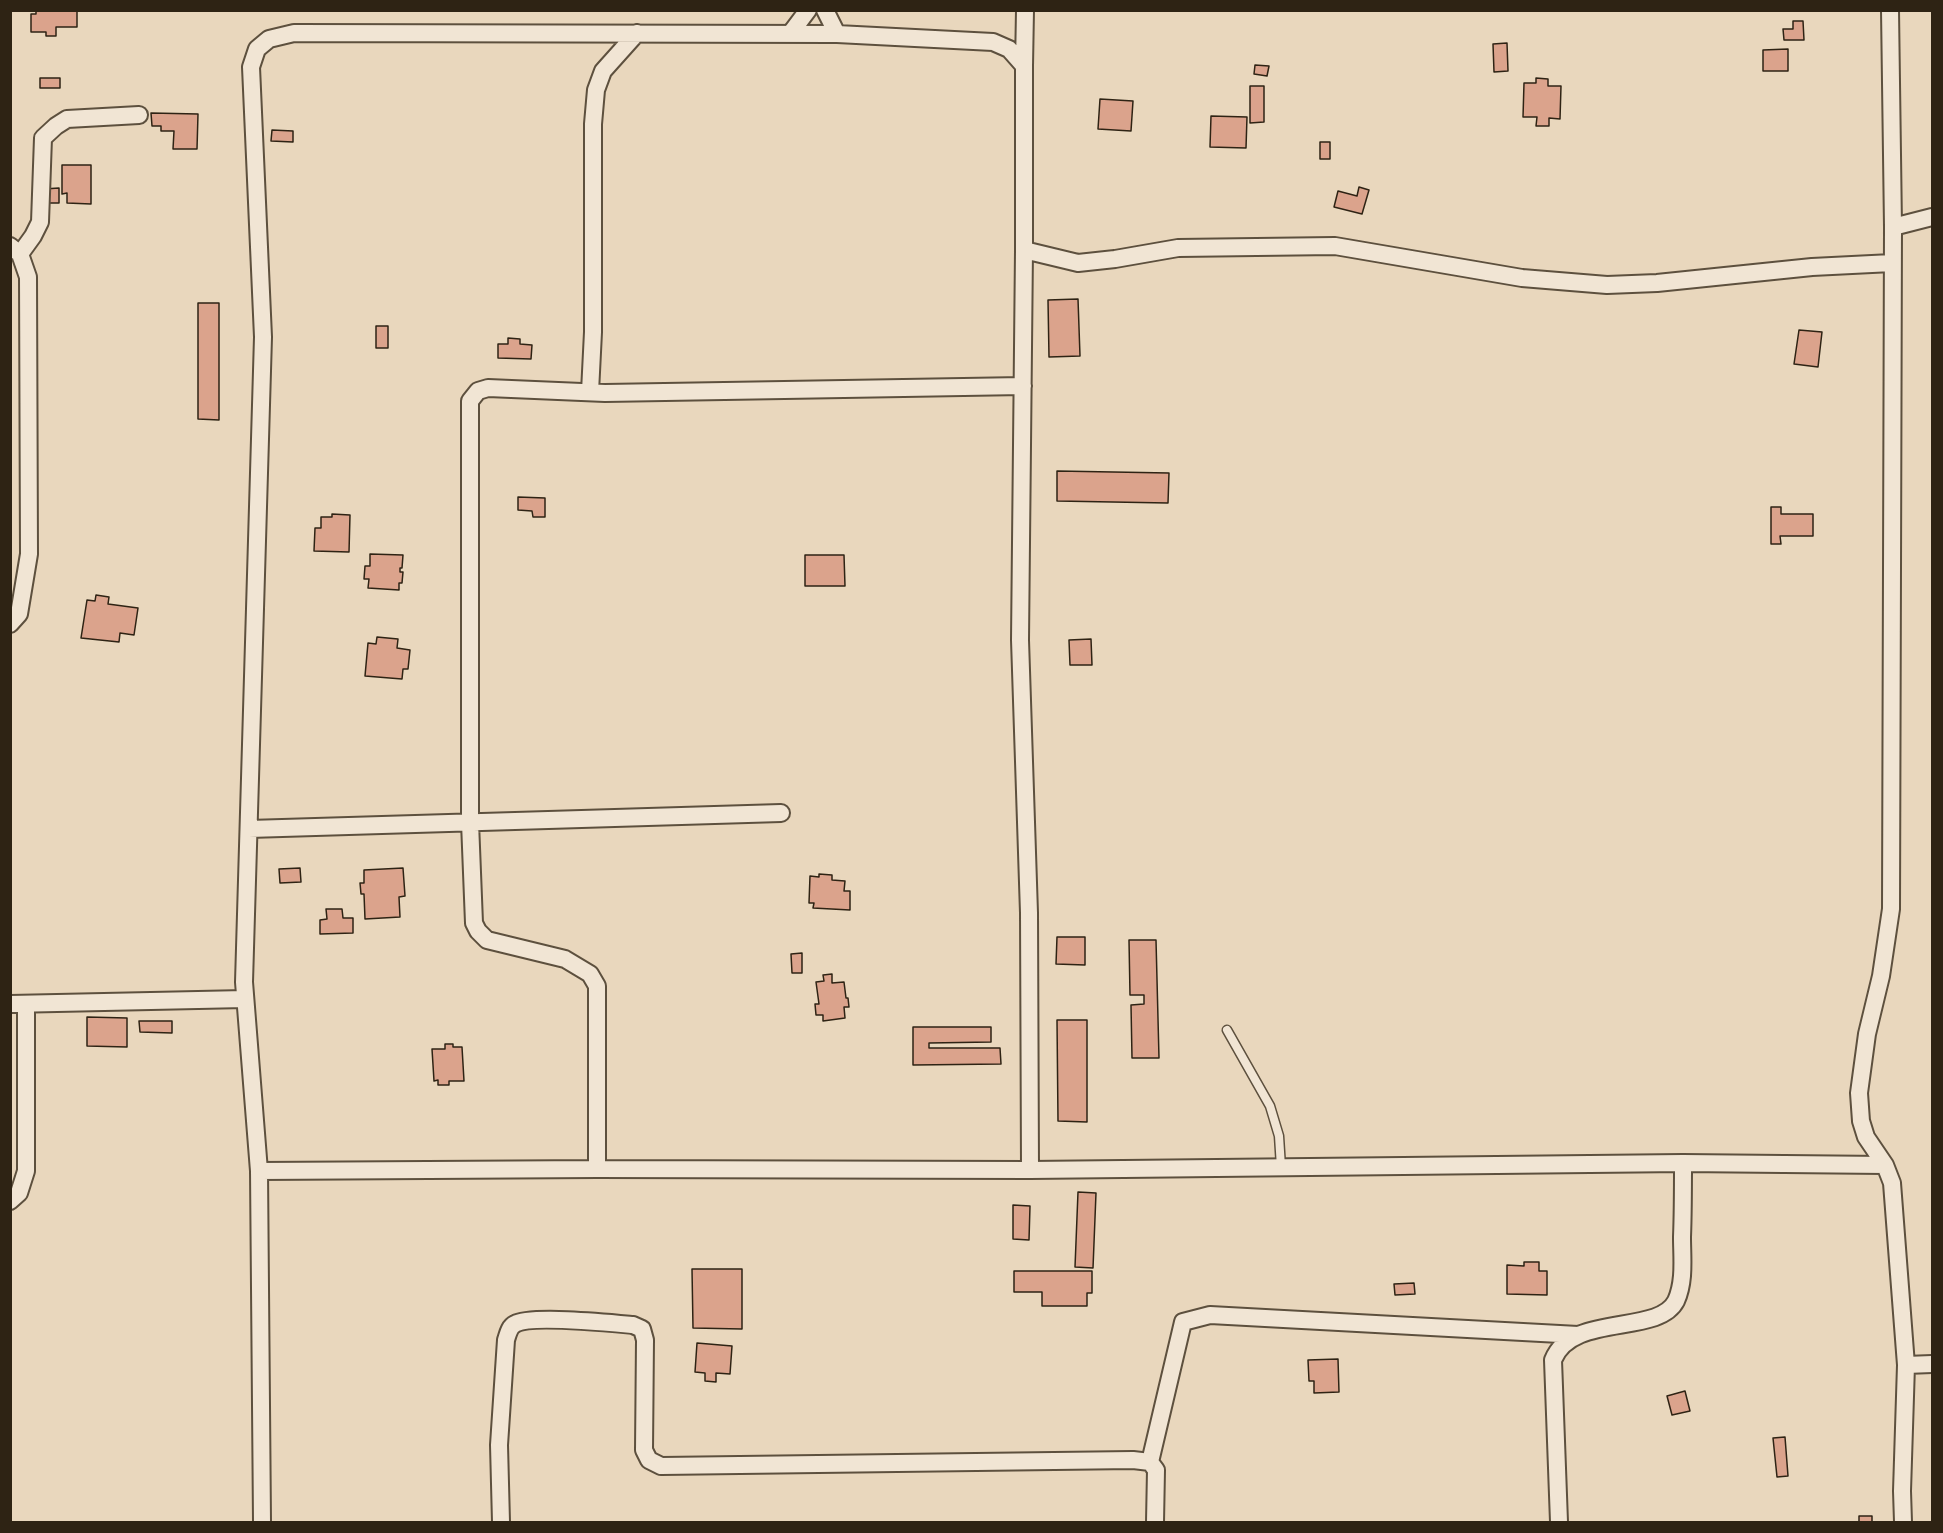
<!DOCTYPE html>
<style>
body{margin:0}
#map{position:relative;width:1943px;height:1533px;overflow:hidden;background:#e9d7bd;font-family:"IM FELL DW Pica",serif}
canvas{display:block}
.frame{position:absolute;inset:0;border:12px solid #2e2314;pointer-events:none}
</style>
<div id="map">
<canvas width="1943" height="1533"></canvas>
<div class="frame"></div>
</div>
<script>
const g = document.querySelector('canvas').getContext('2d');
g.lineJoin = 'round';
function fill(path, color) {
  g.fillStyle = color;
  g.fill(path, 'evenodd');
}
function trace(path, color, width, dash) {
  g.strokeStyle = color;
  g.lineWidth = width;
  g.lineCap = dash ? 'butt' : 'round';
  g.setLineDash(dash || []);
  g.stroke(path);
}
const building = new Path2D(`
 M 36,10 L 77,10 L 77,27 L 56,27 L 56,36 L 46,36 L 46,32 L 31,32 L 31,14 L 36,14 Z
 M 1793,21 L 1803,21 L 1804,40 L 1784,40 L 1783,29 L 1793,29 Z
 M 1507,43 L 1508,71 L 1494,72 L 1493,44 Z
 M 1788,49 L 1788,71 L 1763,71 L 1763,50 Z
 M 1255,65 L 1269,66 L 1267,76 L 1254,74 Z
 M 40,78 L 60,78 L 60,88 L 40,88 Z
 M 1536,78 L 1548,79 L 1548,86 L 1561,86 L 1560,119 L 1549,118 L 1549,126 L 1536,126 L 1537,117 L 1523,117 L 1524,83 L 1536,83 Z
 M 1250,86 L 1264,86 L 1264,122 L 1250,123 Z
 M 1100,99 L 1133,101 L 1131,131 L 1098,129 Z
 M 151,113 L 198,114 L 197,149 L 173,149 L 174,131 L 161,131 L 161,126 L 152,126 Z
 M 1211,116 L 1247,117 L 1246,148 L 1210,147 Z
 M 272,130 L 293,131 L 293,142 L 271,141 Z
 M 1320,142 L 1330,142 L 1330,159 L 1320,159 Z
 M 62,165 L 91,165 L 91,204 L 67,203 L 67,193 L 62,194 Z
 M 1359,187 L 1369,190 L 1362,214 L 1334,207 L 1338,191 L 1357,196 Z
 M 59,188 L 59,203 L 36,203 L 44,189 Z
 M 1078,299 L 1080,356 L 1049,357 L 1048,300 Z
 M 198,303 L 219,303 L 219,420 L 198,419 Z
 M 376,326 L 388,326 L 388,348 L 376,348 Z
 M 1799,330 L 1822,332 L 1818,367 L 1794,364 Z
 M 508,338 L 520,339 L 520,344 L 532,345 L 531,359 L 498,358 L 498,344 L 508,344 Z
 M 1057,471 L 1169,473 L 1168,503 L 1057,501 Z
 M 518,497 L 545,498 L 545,517 L 533,517 L 532,511 L 518,510 Z
 M 1771,507 L 1781,507 L 1781,514 L 1813,514 L 1813,536 L 1780,536 L 1781,544 L 1771,544 Z
 M 332,514 L 350,515 L 349,552 L 314,551 L 315,528 L 321,528 L 321,517 L 332,517 Z
 M 370,554 L 403,555 L 402,568 L 400,568 L 400,572 L 403,572 L 402,583 L 399,583 L 399,590 L 368,588 L 369,579 L 364,579 L 365,566 L 370,566 Z
 M 805,555 L 844,555 L 845,586 L 805,586 Z
 M 96,595 L 109,597 L 108,604 L 138,608 L 134,635 L 120,633 L 119,642 L 81,638 L 87,600 L 95,601 Z
 M 377,637 L 398,639 L 397,648 L 410,650 L 408,669 L 403,669 L 402,679 L 365,676 L 368,643 L 376,644 Z
 M 1091,639 L 1092,665 L 1070,665 L 1069,640 Z
 M 300,868 L 301,882 L 280,883 L 279,869 Z
 M 403,868 L 405,896 L 399,897 L 400,917 L 365,919 L 364,894 L 361,894 L 360,883 L 364,883 L 364,870 Z
 M 819,874 L 832,875 L 832,880 L 845,881 L 844,891 L 850,891 L 850,910 L 813,908 L 814,903 L 809,903 L 810,876 L 819,877 Z
 M 326,909 L 342,909 L 343,918 L 353,918 L 353,933 L 320,934 L 320,920 L 327,919 Z
 M 1057,937 L 1085,937 L 1085,965 L 1056,964 Z
 M 1129,940 L 1156,940 L 1159,1058 L 1132,1058 L 1131,1005 L 1144,1004 L 1144,995 L 1130,995 Z
 M 802,953 L 802,973 L 792,973 L 791,954 Z
 M 832,974 L 832,983 L 844,982 L 846,998 L 848,998 L 849,1007 L 844,1007 L 845,1018 L 823,1021 L 823,1015 L 816,1015 L 815,1004 L 819,1004 L 816,982 L 824,981 L 823,975 Z
 M 87,1017 L 127,1018 L 127,1047 L 87,1046 Z
 M 1057,1020 L 1087,1020 L 1087,1122 L 1058,1121 Z
 M 139,1021 L 172,1021 L 172,1033 L 140,1032 Z
 M 913,1027 L 991,1027 L 991,1042 L 929,1043 L 929,1048 L 1000,1048 L 1001,1064 L 913,1065 Z
 M 445,1044 L 453,1044 L 453,1047 L 462,1047 L 464,1081 L 449,1081 L 449,1085 L 438,1085 L 438,1080 L 434,1081 L 432,1049 L 445,1049 Z
 M 1078,1192 L 1096,1193 L 1093,1268 L 1075,1267 Z
 M 1013,1205 L 1030,1206 L 1029,1240 L 1013,1239 Z
 M 1524,1262 L 1539,1262 L 1539,1271 L 1547,1271 L 1547,1295 L 1507,1294 L 1507,1265 L 1524,1266 Z
 M 692,1269 L 742,1269 L 742,1329 L 693,1328 Z
 M 1014,1271 L 1092,1271 L 1092,1293 L 1087,1293 L 1087,1306 L 1042,1306 L 1042,1292 L 1014,1292 Z
 M 1414,1283 L 1415,1294 L 1395,1295 L 1394,1284 Z
 M 697,1343 L 732,1346 L 730,1374 L 716,1373 L 716,1382 L 705,1381 L 705,1373 L 695,1372 Z
 M 1338,1359 L 1339,1392 L 1314,1393 L 1314,1381 L 1309,1381 L 1308,1360 Z
 M 1685,1391 L 1690,1411 L 1672,1415 L 1667,1396 Z
 M 1785,1437 L 1788,1476 L 1777,1477 L 1773,1438 Z
 M 1859,1516 L 1872,1516 L 1872,1522 L 1859,1522 Z`);
fill(building, '#dba38c');
trace(building, '#2e2314', 1.5);
const service = new Path2D(`
 M 1227,1030 L 1270,1106 L 1279,1136 L 1281,1167`);
const minor = new Path2D(`
 M 825,10 L 837,34
 M 1890,10 L 1893,227 L 1891,909 L 1881,976 L 1867,1034 L 1859,1093 L 1861,1121 L 1866,1137 L 1885,1165 L 1892,1183 L 1906,1365 L 1902,1491 L 1903,1522
 M 790,34 L 808,10
 M 1024,66 L 1025,10
 M 1893,227 L 1932,217
 M 10,246 L 20,254 L 28,277 L 29,554 L 19,614 L 10,624
 M 1024,250 L 1020,640 L 1029,913 L 1030,1170
 M 20,254 L 33,236 L 40,222 L 43,138 L 56,126 L 67,119 L 139,115
 M 590,392 L 593,332 L 593,124 L 596,90 L 603,71 L 637,33
 M 249,829 L 781,813
 M 10,1004 L 245,999
 M 597,1169 L 597,986 L 590,974 L 565,959 L 487,940 L 478,931 L 474,923 L 470,822 L 470,401 L 478,391 L 488,388 L 605,393 L 1023,386
 M 259,1171 L 597,1169 L 1030,1170 L 1683,1163 L 1885,1165
 M 10,1201 L 19,1193 L 26,1171 L 26,1004
 M 1906,1365 L 1932,1364
 M 1150,1462 L 1183,1322 L 1210,1315 L 1578,1335
 M 262,1522 L 259,1171 L 244,982 L 263,337 L 251,67 L 257,49 L 269,39 L 294,33 L 837,34 L 993,42 L 1009,49 L 1024,66 L 1024,250 L 1078,263 L 1115,259 L 1178,248 L 1335,246 L 1522,278 L 1607,285 L 1657,283 L 1812,267 L 1892,263
 M 501,1522 L 499,1445 L 506,1340 C 508,1334 509,1327 515,1324 C 530,1315 611,1323 633,1325 L 642,1329 L 645,1340 L 644,1450 L 649,1460 L 661,1466 L 1133,1460 L 1150,1462 L 1156,1470 L 1155,1522
 M 1559,1522 L 1553,1360 C 1572,1312 1658,1336 1676,1301 C 1685,1281 1682,1258 1682,1237 C 1683,1212 1683,1187 1683,1163`);
trace(service, '#5d503e', 11);
trace(minor, '#5d503e', 20);
trace(service, '#f1e5d4', 8);
trace(minor, '#f1e5d4', 16);
</script>
